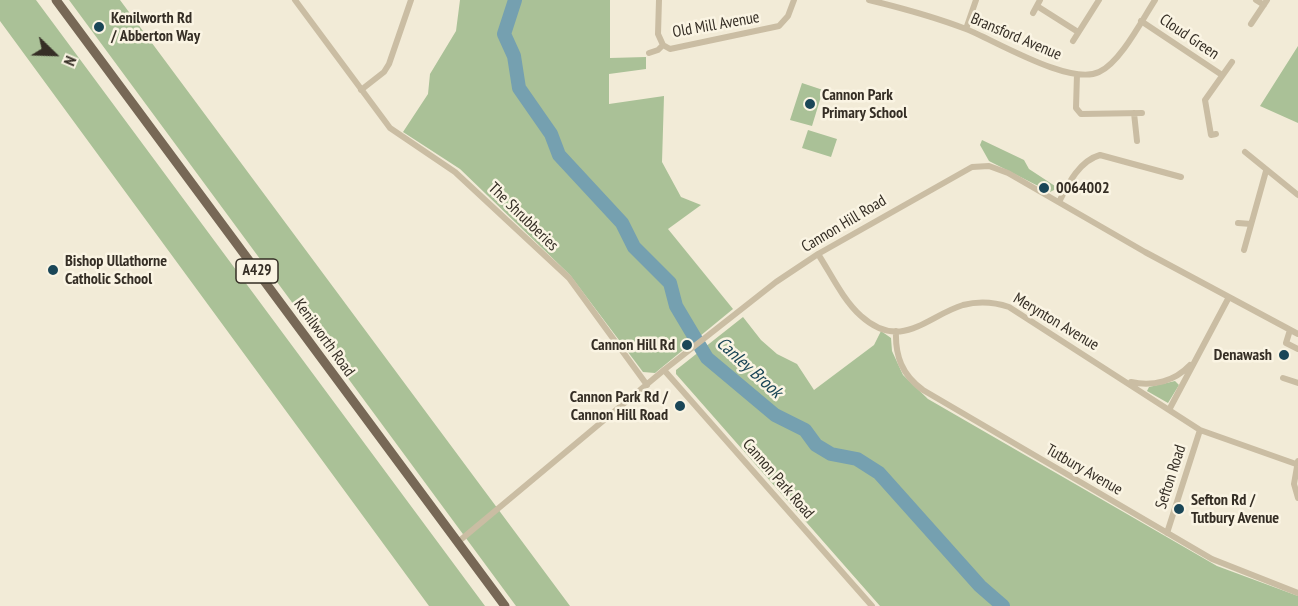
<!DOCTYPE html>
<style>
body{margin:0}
#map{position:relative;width:1298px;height:606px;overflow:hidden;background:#f2ebd7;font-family:"PT Sans Narrow",sans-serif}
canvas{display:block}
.north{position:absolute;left:24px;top:24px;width:60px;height:60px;-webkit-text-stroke:4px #faf4e3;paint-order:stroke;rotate:113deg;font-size:16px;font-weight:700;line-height:24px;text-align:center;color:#352e25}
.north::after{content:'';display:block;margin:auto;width:21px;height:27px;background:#352e25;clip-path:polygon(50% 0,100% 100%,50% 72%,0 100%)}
</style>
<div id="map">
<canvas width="1298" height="606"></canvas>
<div class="north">N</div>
</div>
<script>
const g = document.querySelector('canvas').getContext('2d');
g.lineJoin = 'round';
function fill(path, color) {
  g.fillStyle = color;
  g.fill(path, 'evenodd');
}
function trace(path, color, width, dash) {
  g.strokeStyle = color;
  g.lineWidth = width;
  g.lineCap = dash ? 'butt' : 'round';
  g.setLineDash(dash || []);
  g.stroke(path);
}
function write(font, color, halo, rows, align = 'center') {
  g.font = font + ' "PT Sans Narrow",sans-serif';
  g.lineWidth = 5;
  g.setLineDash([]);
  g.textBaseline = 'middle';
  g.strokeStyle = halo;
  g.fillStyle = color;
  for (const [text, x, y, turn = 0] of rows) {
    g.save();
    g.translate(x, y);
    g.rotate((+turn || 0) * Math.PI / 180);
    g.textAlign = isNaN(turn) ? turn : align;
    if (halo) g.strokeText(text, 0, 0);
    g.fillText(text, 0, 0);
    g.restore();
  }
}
fill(new Path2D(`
 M 0,0 L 36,0 L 485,606 L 429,606 L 0,21 Z
 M 69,0 L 120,0 L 570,606 L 516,606 Z
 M 460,0 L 610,0 L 610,58 L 646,57 L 646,69 L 609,74 L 609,104 L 664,96 L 662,162 L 681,197 L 701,205 L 668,229 L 733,309 L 655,373 L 643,372 L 570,275 L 460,169 L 403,132 L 428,94 L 430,74 L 456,31 Z
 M 1298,46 L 1298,123 L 1260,106 Z
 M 802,83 L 823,90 L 812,126 L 790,120 Z
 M 808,130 L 837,139 L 831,157 L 802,148 Z
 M 982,140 L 1024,160 L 1029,169 L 1058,188 L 1050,192 L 989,161 L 980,145 Z
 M 743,317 L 761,340 L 777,354 L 797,364 L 814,390 L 874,345 L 881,331 L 891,338 L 892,351 L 903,375 L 928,399 L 1217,566 L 1298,596 L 1298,606 L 880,606 L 676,374 L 676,370 Z
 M 1175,381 L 1179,385 L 1168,403 L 1147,391 L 1149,387 Z`), '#aac197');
trace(new Path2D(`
 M 515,0 L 504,34 L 514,56 L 519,88 L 551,134 L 559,155 L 622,223 L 634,247 L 670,283 L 676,306 L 707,358 L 775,415 L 805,430 L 816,445 L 831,454 L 857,459 L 879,473 L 980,586 L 1003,606`), '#75a0b0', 14);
trace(new Path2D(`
 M 295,0 L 390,128 L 455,172 L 569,278 L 647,385
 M 659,0 L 658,34 L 663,45
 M 869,0 C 902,8 935,17 966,29 C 996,41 1070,86 1099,72 C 1120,63 1142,20 1155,0
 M 1256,0 L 1264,5
 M 1037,6 L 1078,32
 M 1033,13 L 1040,0
 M 1141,21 L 1222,75
 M 1251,24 L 1267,0
 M 966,29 L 976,0
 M 1073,41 L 1099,0
 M 649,53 L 658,50 L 663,45 L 670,49 L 779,26 L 788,16 L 794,0
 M 1077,74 L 1076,108 L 1081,114 L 1142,113
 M 361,90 L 384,72 L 389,64 L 411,0
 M 1134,113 L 1137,141
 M 1216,134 L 1211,135 L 1205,100 L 1232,62
 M 1245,152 L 1298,195
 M 1059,202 C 1068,184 1079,161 1100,155 L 1181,177
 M 1238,223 L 1251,224
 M 1244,250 L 1266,171
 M 818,254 C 831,274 843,300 861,316 C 901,352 927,316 963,305 C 979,301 994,302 1009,307 L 1200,430 L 1296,464
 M 1290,330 L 1286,343 L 1298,349
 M 896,331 C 895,356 902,375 923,390 L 1212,559 L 1298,593
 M 664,370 L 872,606
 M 1283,378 L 1298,383
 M 1131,382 C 1153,387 1175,381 1190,365
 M 1169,410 L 1229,297
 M 1298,461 L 1294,484 L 1298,498
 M 1167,533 L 1200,430
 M 458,542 L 664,370 L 776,282 L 818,254 L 972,167 L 989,166 L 1008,173 L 1145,252 L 1298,334`), '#cabda3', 6);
trace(new Path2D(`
 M 56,0 L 505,606`), '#776856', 9);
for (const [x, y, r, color] of [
 [99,27,6,"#1a4657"],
 [810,104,6,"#1a4657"],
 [1044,188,6,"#1a4657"],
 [53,270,6,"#1a4657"],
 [687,345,6,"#1a4657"],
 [1284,355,6,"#1a4657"],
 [680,406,6,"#1a4657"],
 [1179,509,6,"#1a4657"]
]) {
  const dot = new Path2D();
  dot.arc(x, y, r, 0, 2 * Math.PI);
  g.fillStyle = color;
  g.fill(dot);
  trace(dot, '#faf4e3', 2);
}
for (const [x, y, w] of [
 [257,271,42]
]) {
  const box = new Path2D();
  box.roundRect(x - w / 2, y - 12, w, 24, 4.5);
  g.fillStyle = '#faf4e3';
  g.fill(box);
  trace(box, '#352e25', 1.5);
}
write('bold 15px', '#352e25', null, [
 ["A429",257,271]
]);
write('bold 16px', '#352e25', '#faf4e3', [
 ["Kenilworth Rd",111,18],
 ["/ Abberton Way",111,36],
 ["Cannon Park",822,95],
 ["Primary School",822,113],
 ["0064002",1056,188],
 ["Bishop Ullathorne",65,261],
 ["Catholic School",65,279],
 ["Cannon Hill Rd",675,345,"right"],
 ["Denawash",1272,355,"right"],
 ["Cannon Park Rd /",668,397,"right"],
 ["Cannon Hill Road",668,415,"right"],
 ["Sefton Rd /",1191,500],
 ["Tutbury Avenue",1191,518]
], 'left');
write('16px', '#352e25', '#faf4e3', [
 ["Old Mill Avenue",716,25,-10],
 ["Bransford Avenue",1016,37,23],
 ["Cloud Green",1189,37,34],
 ["The Shrubberies",523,217,44],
 ["Cannon Hill Road",844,224,-31],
 ["Merynton Avenue",1056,322,31],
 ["Kenilworth Road",324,338,54],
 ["Tutbury Avenue",1084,470,30],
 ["Sefton Road",1171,477,-72],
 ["Cannon Park Road",778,479,49]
]);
write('italic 18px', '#1a4657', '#faf4e3', [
 ["Canley Brook",749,368,42]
]);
</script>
